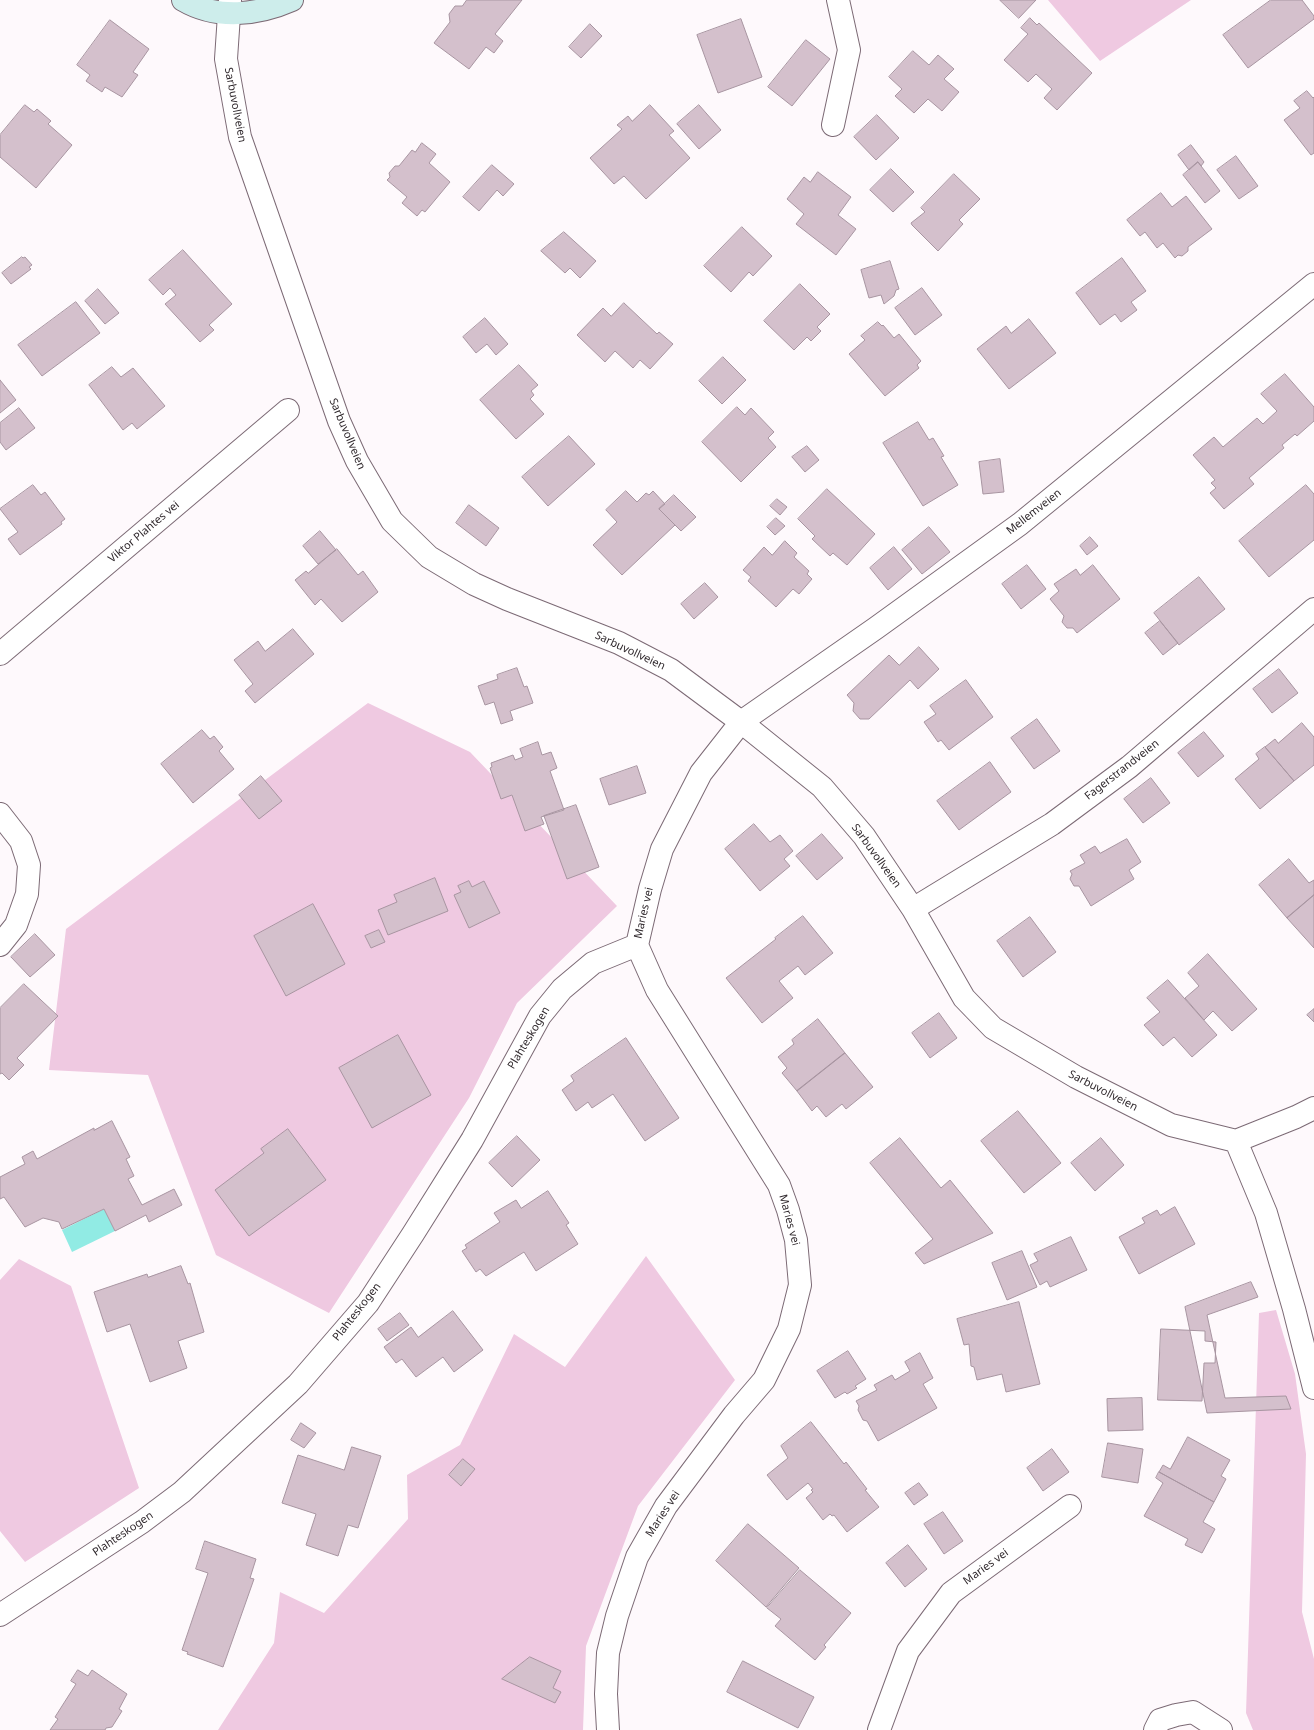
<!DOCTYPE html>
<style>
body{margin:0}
canvas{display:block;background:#fef9fc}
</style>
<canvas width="1314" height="1730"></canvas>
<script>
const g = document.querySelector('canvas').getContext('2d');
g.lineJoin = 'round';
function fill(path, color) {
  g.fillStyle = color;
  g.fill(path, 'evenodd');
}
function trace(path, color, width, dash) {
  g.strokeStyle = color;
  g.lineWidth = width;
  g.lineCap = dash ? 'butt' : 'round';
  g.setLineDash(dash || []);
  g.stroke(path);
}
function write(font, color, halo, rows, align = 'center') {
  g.font = font + ' "Noto Sans",sans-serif';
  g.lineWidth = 3;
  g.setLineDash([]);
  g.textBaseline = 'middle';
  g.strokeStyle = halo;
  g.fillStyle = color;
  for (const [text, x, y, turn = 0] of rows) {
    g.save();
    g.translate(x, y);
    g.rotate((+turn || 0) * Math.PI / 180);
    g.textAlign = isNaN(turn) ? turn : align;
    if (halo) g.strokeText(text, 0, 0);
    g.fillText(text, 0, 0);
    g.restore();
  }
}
fill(new Path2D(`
 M 1048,0 L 1191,0 L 1100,61 Z
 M 368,703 L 470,752 L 617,906 L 517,1003 L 469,1098 L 329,1313 L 216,1255 L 148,1075 L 49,1070 L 66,929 Z
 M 646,1256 L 735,1380 L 638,1506 L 586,1646 L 583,1730 L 218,1730 L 274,1643 L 280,1592 L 324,1613 L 408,1519 L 407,1475 L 460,1445 L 514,1334 L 565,1367 Z
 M 19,1259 L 71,1286 L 139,1488 L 25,1562 L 0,1531 L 0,1280 Z
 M 1276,1310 L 1295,1374 L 1306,1454 L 1302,1612 L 1314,1659 L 1314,1730 L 1253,1730 L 1246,1713 L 1259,1313 Z`), '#efc9e1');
fill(new Path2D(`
 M 104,1209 L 115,1231 L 72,1252 L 62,1230 Z`), '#91ebe4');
const building = new Path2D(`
 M 467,0 L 522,0 L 495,34 L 503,41 L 494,53 L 486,47 L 469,69 L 434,43 L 450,22 L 449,14 L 455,6 L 462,6 Z
 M 1000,0 L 1036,0 L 1019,18 Z
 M 1271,0 L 1302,0 L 1314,16 L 1314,19 L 1248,68 L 1223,35 Z
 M 1030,18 L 1037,25 L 1039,23 L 1092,73 L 1057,110 L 1044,98 L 1052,89 L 1036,74 L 1028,82 L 1004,60 L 1028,34 L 1021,28 Z
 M 741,19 L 762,77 L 718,93 L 697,35 Z
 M 110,20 L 149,49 L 133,72 L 138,75 L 122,97 L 105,87 L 102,92 L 86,81 L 90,75 L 77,65 Z
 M 590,24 L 602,36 L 581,58 L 569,47 Z
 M 806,40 L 830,59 L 792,106 L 768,87 Z
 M 913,51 L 929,65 L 938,55 L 954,69 L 944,79 L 959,92 L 942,111 L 928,99 L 914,113 L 895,96 L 902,89 L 889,77 Z
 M 1307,91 L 1313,98 L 1314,97 L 1314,153 L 1311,155 L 1284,120 L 1300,108 L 1294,101 Z
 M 25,105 L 34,112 L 37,109 L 51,121 L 48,124 L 72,145 L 36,188 L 0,157 L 0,135 Z
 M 650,105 L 674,131 L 669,135 L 690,158 L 646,199 L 624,176 L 614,184 L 590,158 L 622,129 L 617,125 L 628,116 L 632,121 Z
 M 699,105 L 721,130 L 699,149 L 677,124 Z
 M 877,115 L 899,138 L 876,160 L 854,137 Z
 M 422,143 L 436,154 L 429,163 L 450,182 L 425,212 L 422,210 L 417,216 L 402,203 L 407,197 L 387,180 L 390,177 L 389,173 L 395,166 L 399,166 L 412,150 L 415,152 Z
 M 1191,145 L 1204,162 L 1201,166 L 1198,162 L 1189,170 L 1178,155 Z
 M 1236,156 L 1258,186 L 1239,199 L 1217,170 Z
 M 1198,162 L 1220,191 L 1205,203 L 1183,175 Z
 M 492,165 L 514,184 L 503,196 L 497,190 L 479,211 L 463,197 Z
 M 891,169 L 914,192 L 893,212 L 870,190 Z
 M 818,172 L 851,197 L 838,215 L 856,229 L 836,255 L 796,224 L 804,214 L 787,199 L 804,177 L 810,182 Z
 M 954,174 L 980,199 L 959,220 L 963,224 L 938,251 L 912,225 L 911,223 L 925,212 L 921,208 Z
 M 1161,193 L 1172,207 L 1186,196 L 1212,229 L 1188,247 L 1188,251 L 1182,256 L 1178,255 L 1175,258 L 1163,243 L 1157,248 L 1145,232 L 1140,236 L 1127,220 Z
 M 742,227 L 772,256 L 753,276 L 749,272 L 731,292 L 704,266 Z
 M 564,232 L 596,261 L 580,278 L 570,268 L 565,273 L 541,251 Z
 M 183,250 L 232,304 L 209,325 L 214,330 L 200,342 L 165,304 L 176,295 L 170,288 L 163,295 L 149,280 Z
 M 22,257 L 23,258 L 25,257 L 32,265 L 29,267 L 31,269 L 11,284 L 2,273 Z
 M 1122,258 L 1146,291 L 1131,302 L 1137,310 L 1121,322 L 1115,314 L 1100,325 L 1076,293 Z
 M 890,261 L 899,289 L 896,290 L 894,296 L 884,304 L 881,295 L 869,298 L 861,270 Z
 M 800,284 L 830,314 L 817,327 L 821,331 L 811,341 L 807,337 L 794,350 L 764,321 Z
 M 922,288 L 942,315 L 915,335 L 895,308 Z
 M 98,289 L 119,313 L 105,324 L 85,301 Z
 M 76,302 L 100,333 L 42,376 L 18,345 Z
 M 624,303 L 657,334 L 659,332 L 673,344 L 650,369 L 640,360 L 633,368 L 615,351 L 605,362 L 577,335 L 603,308 L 611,316 Z
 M 485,318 L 508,344 L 496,355 L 487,344 L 476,353 L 463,337 Z
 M 1029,319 L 1056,353 L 1009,389 L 977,349 L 1006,326 L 1011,333 Z
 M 878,322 L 882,326 L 883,325 L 894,338 L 899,334 L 921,361 L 917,365 L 919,368 L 885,396 L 849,354 L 865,340 L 861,336 Z
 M 723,357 L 746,380 L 722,404 L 699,381 Z
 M 519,365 L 538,385 L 531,391 L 534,395 L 530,399 L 544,414 L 516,439 L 480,400 Z
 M 112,367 L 121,377 L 133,368 L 165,406 L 137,429 L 132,423 L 123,430 L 89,385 Z
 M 1285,374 L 1314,407 L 1314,421 L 1297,436 L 1295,434 L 1282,445 L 1284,448 L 1249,478 L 1254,484 L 1224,509 L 1210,493 L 1216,488 L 1211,483 L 1215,480 L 1193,455 L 1214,437 L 1223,447 L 1257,418 L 1263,424 L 1277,411 L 1261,394 Z
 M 0,380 L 16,400 L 0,413 Z
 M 737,407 L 745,415 L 751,408 L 774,432 L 768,438 L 776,447 L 741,482 L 702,442 Z
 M 19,408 L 35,428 L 6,450 L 0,442 L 0,423 Z
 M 918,422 L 929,440 L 933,438 L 944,456 L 941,457 L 958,485 L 923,506 L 883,443 Z
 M 569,436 L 595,464 L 548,506 L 522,477 Z
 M 807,446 L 819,460 L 805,472 L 792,457 Z
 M 1000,459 L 1004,492 L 983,494 L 979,462 Z
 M 33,485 L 41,495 L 45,492 L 65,519 L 61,522 L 62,524 L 20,555 L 8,539 L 18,532 L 0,509 Z
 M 1306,485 L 1314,494 L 1314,540 L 1269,577 L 1239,541 Z
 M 827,489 L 875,534 L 847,565 L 833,553 L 830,556 L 812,539 L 815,536 L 798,519 Z
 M 626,491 L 637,502 L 646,493 L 649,495 L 653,491 L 665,504 L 659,509 L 675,525 L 622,575 L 593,545 L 617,522 L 606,510 Z
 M 674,495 L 696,517 L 681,531 L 659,509 Z
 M 777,499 L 787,507 L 780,515 L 770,506 Z
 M 469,505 L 499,528 L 486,546 L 456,523 Z
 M 776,518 L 785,526 L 775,535 L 767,527 Z
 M 929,527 L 950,552 L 922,574 L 902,550 Z
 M 320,531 L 336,550 L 318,564 L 303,546 Z
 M 1090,537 L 1098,546 L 1087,555 L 1080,546 Z
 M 785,541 L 797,553 L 794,557 L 809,571 L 807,574 L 812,579 L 799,594 L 793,589 L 776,607 L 748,581 L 751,577 L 743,570 L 764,547 L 772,555 Z
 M 894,547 L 912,569 L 888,590 L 870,568 Z
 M 337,549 L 358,575 L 363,571 L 378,592 L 342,622 L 321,599 L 315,605 L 295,580 L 306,571 L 308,573 Z
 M 1027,565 L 1046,589 L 1021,609 L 1002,584 Z
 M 1093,565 L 1120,599 L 1077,633 L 1073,628 L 1067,628 L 1062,622 L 1064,616 L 1050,599 L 1059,591 L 1054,584 L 1076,569 L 1080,575 Z
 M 1199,577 L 1225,609 L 1179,645 L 1154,613 Z
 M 705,583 L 718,597 L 694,619 L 681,604 Z
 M 1160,621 L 1178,643 L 1163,655 L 1145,633 Z
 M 293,629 L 314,654 L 255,703 L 245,691 L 253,684 L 234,660 L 258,641 L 265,651 Z
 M 919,647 L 939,669 L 918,689 L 910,680 L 869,719 L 860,719 L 853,711 L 854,703 L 847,695 L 889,655 L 899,665 Z
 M 517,668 L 524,687 L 527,686 L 533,703 L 510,711 L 513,720 L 501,724 L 494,702 L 485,705 L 478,686 L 498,679 L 497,675 Z
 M 1279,669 L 1298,693 L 1272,713 L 1253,689 Z
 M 966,680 L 993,717 L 949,750 L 941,740 L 938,742 L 924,722 L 936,714 L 930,706 Z
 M 1037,719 L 1060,751 L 1034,769 L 1011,738 Z
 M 1302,723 L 1314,737 L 1314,765 L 1294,781 L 1265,747 L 1275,739 L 1278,743 Z
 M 202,730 L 210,739 L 214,736 L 223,747 L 219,751 L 234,769 L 193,803 L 161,764 Z
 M 1204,732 L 1224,756 L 1198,777 L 1178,753 Z
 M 538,742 L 542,755 L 551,752 L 557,768 L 550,771 L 564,810 L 541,817 L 544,824 L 525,831 L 512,795 L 501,799 L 490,768 L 492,767 L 491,763 L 513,755 L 515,760 L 523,757 L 520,749 Z
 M 1265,747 L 1294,781 L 1260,809 L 1235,779 L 1259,759 L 1256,754 Z
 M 990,762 L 1011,792 L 959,830 L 937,801 Z
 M 637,766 L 646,793 L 609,805 L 600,779 Z
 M 261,776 L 282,801 L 259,819 L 239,795 Z
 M 1151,778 L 1170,803 L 1143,823 L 1124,799 Z
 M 576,805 L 599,867 L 567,879 L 544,816 Z
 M 754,824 L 770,842 L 780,835 L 793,851 L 784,859 L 790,866 L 760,891 L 725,849 Z
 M 822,834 L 843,858 L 817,880 L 796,856 Z
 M 1127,839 L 1141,862 L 1129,870 L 1134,879 L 1091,906 L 1079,886 L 1074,886 L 1070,879 L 1072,874 L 1070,871 L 1085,863 L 1080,855 L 1095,846 L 1100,853 Z
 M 1289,859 L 1309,883 L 1314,880 L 1314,895 L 1287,918 L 1259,885 Z
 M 435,878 L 448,911 L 388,935 L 378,910 L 397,902 L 394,895 Z
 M 469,881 L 472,887 L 484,881 L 500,913 L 469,928 L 454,895 L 461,892 L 458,886 Z
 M 1314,895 L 1314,948 L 1287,918 Z
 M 313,904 L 345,964 L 286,996 L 254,936 Z
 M 803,916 L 833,953 L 805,975 L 798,966 L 779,981 L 793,998 L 762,1023 L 726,978 L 776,939 L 775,938 Z
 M 1030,917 L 1056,952 L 1023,977 L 997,941 Z
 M 379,930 L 385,942 L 371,948 L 365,936 Z
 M 35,934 L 55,955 L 30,977 L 11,957 Z
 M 1208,954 L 1257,1009 L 1232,1031 L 1213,1011 L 1204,1020 L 1185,998 L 1199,986 L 1188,973 Z
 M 1168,980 L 1217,1035 L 1192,1057 L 1174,1037 L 1163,1046 L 1144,1025 L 1160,1012 L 1147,998 Z
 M 24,984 L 58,1016 L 17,1058 L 24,1065 L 9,1080 L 2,1073 L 0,1074 L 0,1008 Z
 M 1314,1009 L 1314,1022 L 1307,1015 Z
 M 939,1013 L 957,1038 L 930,1058 L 912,1033 Z
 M 818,1019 L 845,1053 L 797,1091 L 782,1073 L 787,1068 L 778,1057 L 794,1044 L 792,1040 Z
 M 398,1035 L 431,1095 L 372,1128 L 339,1068 Z
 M 626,1038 L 679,1118 L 645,1141 L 613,1094 L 592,1108 L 588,1102 L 576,1111 L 562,1090 L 574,1081 L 571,1076 Z
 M 845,1053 L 873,1087 L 846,1109 L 842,1104 L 826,1117 L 817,1106 L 812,1111 L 797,1091 Z
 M 1018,1111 L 1061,1163 L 1024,1193 L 981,1141 Z
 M 112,1121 L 130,1157 L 126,1159 L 134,1176 L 128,1179 L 142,1205 L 174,1189 L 182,1205 L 149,1222 L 146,1215 L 115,1231 L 104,1209 L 62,1229 L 59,1222 L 43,1218 L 25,1227 L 4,1197 L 0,1199 L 0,1177 L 25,1164 L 22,1157 L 33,1151 L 37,1159 L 94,1128 L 94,1130 Z
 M 288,1129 L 326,1180 L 249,1236 L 215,1190 L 264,1153 L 261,1149 Z
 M 517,1136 L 540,1160 L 512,1187 L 489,1163 Z
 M 900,1138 L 941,1188 L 950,1180 L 993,1233 L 924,1264 L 915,1253 L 933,1239 L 870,1163 Z
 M 1101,1138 L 1124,1165 L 1095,1191 L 1071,1163 Z
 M 548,1191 L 569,1223 L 566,1225 L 578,1244 L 536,1271 L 524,1252 L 486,1276 L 480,1269 L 476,1272 L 462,1251 L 467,1248 L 465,1245 L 500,1222 L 494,1213 L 516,1200 L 521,1208 Z
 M 1175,1207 L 1195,1244 L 1139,1274 L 1119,1237 L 1145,1223 L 1142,1218 L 1157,1210 L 1160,1215 Z
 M 1071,1237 L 1087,1270 L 1050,1287 L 1047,1281 L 1040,1285 L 1030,1265 L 1038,1261 L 1034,1254 Z
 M 1022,1251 L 1037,1287 L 1007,1300 L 992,1263 Z
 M 181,1266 L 188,1284 L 190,1283 L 204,1332 L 178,1341 L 187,1368 L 150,1382 L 130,1324 L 107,1332 L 94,1292 L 147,1274 L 148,1277 Z
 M 1251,1282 L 1258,1297 L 1207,1315 L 1225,1398 L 1286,1396 L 1291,1409 L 1207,1413 L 1185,1307 Z
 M 1019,1302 L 1040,1384 L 1006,1392 L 1002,1374 L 977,1380 L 974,1367 L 971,1366 L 969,1344 L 964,1345 L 957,1319 Z
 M 453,1311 L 483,1350 L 454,1372 L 443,1357 L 416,1377 L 402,1359 L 396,1363 L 384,1347 L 411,1327 L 418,1337 Z
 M 400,1313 L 409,1325 L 387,1341 L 378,1329 Z
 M 1161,1329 L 1205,1331 L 1205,1341 L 1216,1342 L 1215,1363 L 1204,1363 L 1202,1401 L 1158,1400 Z
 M 848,1351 L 866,1379 L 855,1386 L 857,1388 L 847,1394 L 845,1392 L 835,1398 L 817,1371 Z
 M 920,1353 L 933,1378 L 923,1384 L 937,1408 L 878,1441 L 867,1421 L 863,1420 L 858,1410 L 859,1406 L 856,1401 L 877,1390 L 874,1385 L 892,1375 L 895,1380 L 910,1371 L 905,1362 Z
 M 1142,1398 L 1143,1430 L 1108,1431 L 1107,1399 Z
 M 811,1422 L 844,1464 L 846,1462 L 867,1489 L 865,1490 L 879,1507 L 847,1532 L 834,1515 L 832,1516 L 830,1514 L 823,1520 L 806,1498 L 813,1492 L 811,1490 L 813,1489 L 808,1483 L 787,1500 L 767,1475 L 788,1458 L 781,1446 Z
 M 301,1423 L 316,1433 L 304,1448 L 291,1440 Z
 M 1188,1437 L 1230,1460 L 1221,1476 L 1226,1479 L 1214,1502 L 1159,1472 L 1163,1465 L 1170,1469 Z
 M 1108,1443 L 1143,1449 L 1138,1483 L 1102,1477 Z
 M 352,1447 L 381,1456 L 358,1528 L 348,1525 L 338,1556 L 306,1545 L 316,1514 L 282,1503 L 298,1455 L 344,1470 Z
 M 1052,1449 L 1069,1472 L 1043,1491 L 1027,1468 Z
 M 463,1459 L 475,1469 L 461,1486 L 449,1475 Z
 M 1159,1472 L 1214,1502 L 1203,1522 L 1215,1529 L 1202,1553 L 1185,1545 L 1188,1539 L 1144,1516 L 1163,1483 L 1156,1478 Z
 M 919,1483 L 928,1495 L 914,1505 L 905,1493 Z
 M 943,1512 L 963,1541 L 944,1554 L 924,1524 Z
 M 748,1524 L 799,1568 L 766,1607 L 716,1561 Z
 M 205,1541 L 256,1559 L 250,1578 L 254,1579 L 223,1667 L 187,1654 L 188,1652 L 182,1650 L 208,1573 L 196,1569 Z
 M 908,1545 L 927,1569 L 905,1587 L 886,1563 Z
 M 800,1570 L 851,1613 L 824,1645 L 826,1647 L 815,1660 L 775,1626 L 781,1619 L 767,1608 Z
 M 530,1657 L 561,1671 L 553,1688 L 561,1692 L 555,1703 L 502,1679 Z
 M 743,1661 L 814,1697 L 798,1728 L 727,1692 Z
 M 78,1670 L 88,1676 L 92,1670 L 127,1694 L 119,1709 L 122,1711 L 112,1727 L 106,1728 L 105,1730 L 50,1730 L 58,1719 L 55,1717 L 76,1684 L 71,1681 Z`);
fill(building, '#d4c0cc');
trace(building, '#a895a1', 1);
const street = new Path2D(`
 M 230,0 L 226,59 L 240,137 L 339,421 L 357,461 L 392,521 L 429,557 L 474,584 L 507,599 L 619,643 L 671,670 L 741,722 L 822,787 L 864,836 L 913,909 L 964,998 L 993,1028 L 1076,1077 L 1171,1125 L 1236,1141 L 1296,1117 L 1314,1108
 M 833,125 L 849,50 L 838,0
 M 0,654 L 288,410
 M 0,814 L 21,841 L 29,865 L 27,894 L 16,925 L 0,945
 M 913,909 L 1052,824 L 1129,767 L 1314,609
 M 1236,1141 L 1266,1213 L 1294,1309 L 1314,1388
 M 0,1615 L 142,1522 L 182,1492 L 298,1384 L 368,1303 L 413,1234 L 472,1140 L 540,1016 L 562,989 L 593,963 L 637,945
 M 608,1730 L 606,1694 L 608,1653 L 617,1616 L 637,1557 L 666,1506 L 734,1415 L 764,1380 L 789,1329 L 800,1285 L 796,1240 L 788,1210 L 779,1185 L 657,990 L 637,945 L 650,889 L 662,849 L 701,773 L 741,722 L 876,628 L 1020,524 L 1314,284
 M 879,1730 L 908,1651 L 951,1593 L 1070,1506
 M 1155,1730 L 1160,1720 L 1176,1715 L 1193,1712 L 1221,1730`);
const secondary = new Path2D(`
 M 183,0 C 217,20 258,15 292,0`);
trace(street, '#7c6a75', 24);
trace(secondary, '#7c6a75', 24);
trace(street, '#fff', 22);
trace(secondary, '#cdedeb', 22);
write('11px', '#30292d', '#fff', [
 ["Sarbuvollveien",235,105,79],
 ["Sarbuvollveien",347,434,67],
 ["Mellemveien",1034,512,-38],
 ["Viktor Plahtes vei",144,532,-40],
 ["Sarbuvollveien",630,651,25],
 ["Fagerstrandveien",1122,770,-38],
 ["Sarbuvollveien",876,856,54],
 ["Maries vei",644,913,-77],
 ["Plahteskogen",529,1038,-59],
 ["Sarbuvollveien",1103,1091,27],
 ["Maries vei",789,1220,75],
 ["Plahteskogen",357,1312,-52],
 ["Maries vei",663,1514,-57],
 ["Plahteskogen",123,1534,-34],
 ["Maries vei",986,1567,-36]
]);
</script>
